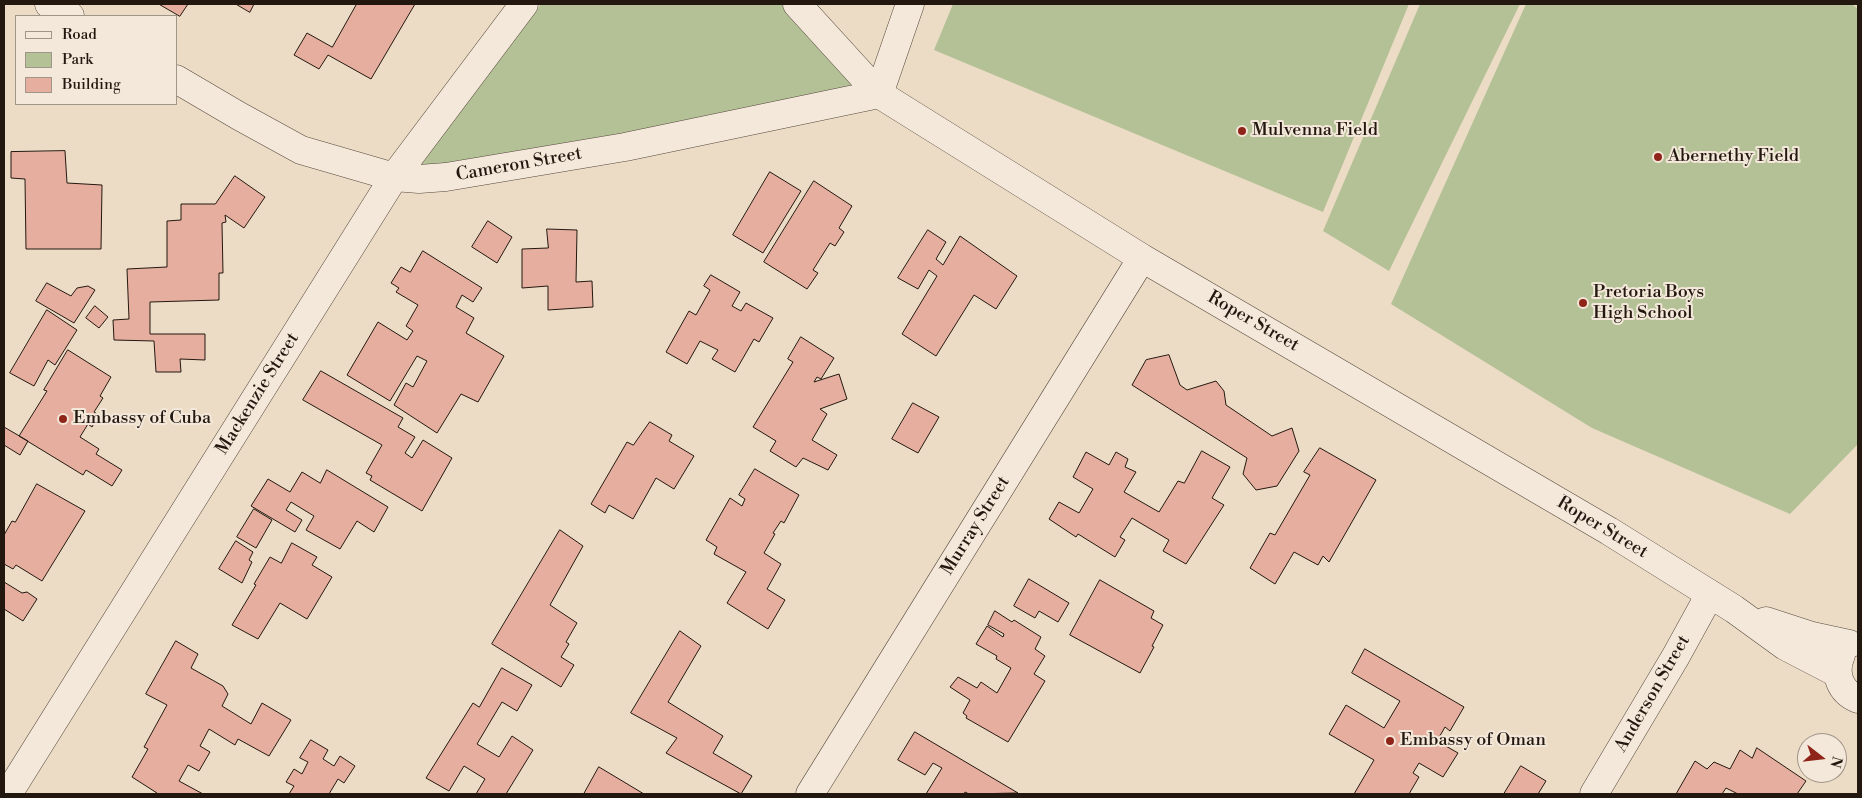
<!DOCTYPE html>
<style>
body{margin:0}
#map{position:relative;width:1862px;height:798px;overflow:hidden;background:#ecdcc5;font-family:"Libre Bodoni",serif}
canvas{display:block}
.frame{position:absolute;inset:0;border:5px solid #231810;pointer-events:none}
.legend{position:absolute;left:15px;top:15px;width:162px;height:90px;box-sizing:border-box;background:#f3e8d9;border:1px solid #a09589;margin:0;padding:6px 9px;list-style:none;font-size:15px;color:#231810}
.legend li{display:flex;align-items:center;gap:10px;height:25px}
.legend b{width:25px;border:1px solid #a09589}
.north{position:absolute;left:1797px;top:733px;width:50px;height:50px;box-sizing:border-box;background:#f3e8d9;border:1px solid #a09589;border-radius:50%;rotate:106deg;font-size:14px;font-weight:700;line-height:20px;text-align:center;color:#231810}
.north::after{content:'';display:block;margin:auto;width:18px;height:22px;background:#8f2418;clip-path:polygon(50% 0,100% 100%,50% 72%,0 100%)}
</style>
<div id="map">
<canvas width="1862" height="798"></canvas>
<div class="frame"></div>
<ul class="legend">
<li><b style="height:6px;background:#f3e8d9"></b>Road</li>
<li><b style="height:14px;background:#b4c197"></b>Park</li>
<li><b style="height:14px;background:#e6ae9e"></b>Building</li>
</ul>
<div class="north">N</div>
</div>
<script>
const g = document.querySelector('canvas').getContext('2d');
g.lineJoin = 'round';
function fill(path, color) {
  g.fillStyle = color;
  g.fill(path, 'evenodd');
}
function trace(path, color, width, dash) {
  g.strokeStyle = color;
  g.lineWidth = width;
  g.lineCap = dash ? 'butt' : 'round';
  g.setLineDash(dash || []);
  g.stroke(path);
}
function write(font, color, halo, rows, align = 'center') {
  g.font = font + ' "Libre Bodoni",serif';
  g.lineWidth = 4;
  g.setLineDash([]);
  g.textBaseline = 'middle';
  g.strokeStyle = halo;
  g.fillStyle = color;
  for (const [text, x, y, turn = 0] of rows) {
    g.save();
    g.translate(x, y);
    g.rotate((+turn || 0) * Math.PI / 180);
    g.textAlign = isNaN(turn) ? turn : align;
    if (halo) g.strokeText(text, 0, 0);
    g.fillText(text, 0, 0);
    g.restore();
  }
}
fill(new Path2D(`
 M 541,4 L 791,4 L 873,92 L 398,177 Z
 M 953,4 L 1409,4 L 1323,212 L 934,50 Z
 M 1420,4 L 1520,4 L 1389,271 L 1323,231 Z
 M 1526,4 L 1852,4 L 1858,9 L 1858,444 L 1790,514 L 1592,428 L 1391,304 Z`), '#b4c197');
const building = new Path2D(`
 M 159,4 L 188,4 L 180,16 Z
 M 236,4 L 254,4 L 250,12 Z
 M 357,4 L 415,4 L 371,79 L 328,55 L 319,69 L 294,55 L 307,33 L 332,47 Z
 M 65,151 L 67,183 L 102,185 L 101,249 L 26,249 L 25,179 L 11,178 L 11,152 Z
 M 770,172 L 801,191 L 763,253 L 733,235 Z
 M 235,176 L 265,197 L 244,228 L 225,215 L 226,222 L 222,223 L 223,273 L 219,273 L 219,300 L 150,302 L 150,334 L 205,334 L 205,360 L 180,359 L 181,372 L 156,372 L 154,341 L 114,340 L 113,320 L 129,319 L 127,269 L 167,267 L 167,221 L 181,220 L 181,204 L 215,204 Z
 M 814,181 L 852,206 L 839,228 L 844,232 L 835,246 L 830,243 L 813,270 L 818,273 L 807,289 L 764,262 Z
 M 488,221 L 512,237 L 497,263 L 472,247 Z
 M 547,229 L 577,230 L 576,282 L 592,281 L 593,307 L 548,310 L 548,286 L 522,288 L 522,249 L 548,248 Z
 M 928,230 L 946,242 L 936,259 L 943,265 L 960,236 L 1017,276 L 996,309 L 974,295 L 936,356 L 902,334 L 937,276 L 929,270 L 918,289 L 898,278 Z
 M 423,251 L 482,288 L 473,302 L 462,295 L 456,307 L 474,318 L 466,333 L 504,356 L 478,402 L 461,394 L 437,433 L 394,405 L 406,383 L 413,387 L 427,361 L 417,356 L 390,401 L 347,375 L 378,322 L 407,340 L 413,331 L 406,326 L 418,305 L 396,292 L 399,288 L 391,283 L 401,267 L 410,272 Z
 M 711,275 L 740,292 L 732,306 L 741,311 L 746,303 L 773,318 L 759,342 L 754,339 L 735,372 L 712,359 L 718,350 L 700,341 L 687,364 L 666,352 L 689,311 L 696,315 L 710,290 L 704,286 Z
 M 47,283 L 71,296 L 77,288 L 88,286 L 95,290 L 74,323 L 36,301 Z
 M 95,306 L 108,317 L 99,328 L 86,318 Z
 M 47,310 L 77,330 L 55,365 L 48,360 L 34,386 L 10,373 Z
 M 801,337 L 834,358 L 821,379 L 817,377 L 814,382 L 839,374 L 847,399 L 820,409 L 827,414 L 812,440 L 837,455 L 828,470 L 803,458 L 796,467 L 770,451 L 776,441 L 753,427 L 793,362 L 788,359 Z
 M 68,350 L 111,377 L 100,396 L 103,398 L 94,412 L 99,415 L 92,427 L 88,424 L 80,437 L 99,449 L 96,454 L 122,470 L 112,486 L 86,470 L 83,475 L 19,436 L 47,391 L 44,390 Z
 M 1169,355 L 1180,385 L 1187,390 L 1216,381 L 1224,391 L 1226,405 L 1272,436 L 1292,428 L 1299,451 L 1277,486 L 1256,490 L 1243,474 L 1247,458 L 1132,385 L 1146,360 Z
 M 321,371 L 403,418 L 398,427 L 415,437 L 405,453 L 412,458 L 423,440 L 452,458 L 422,511 L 370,480 L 372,476 L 366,473 L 382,445 L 303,400 Z
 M 913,403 L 939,417 L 918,453 L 892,439 Z
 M 650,422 L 672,435 L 669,441 L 694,456 L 674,489 L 656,478 L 633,519 L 609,505 L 605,513 L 591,504 L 627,442 L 633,445 Z
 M 4,427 L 28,441 L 20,455 L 4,445 Z
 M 1320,448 L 1376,480 L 1329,562 L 1323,556 L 1318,565 L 1294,552 L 1275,584 L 1250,568 L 1270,533 L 1275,535 L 1310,475 L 1304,472 Z
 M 1202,451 L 1230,467 L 1212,498 L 1224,505 L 1186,564 L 1163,551 L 1169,540 L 1132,518 L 1120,537 L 1125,540 L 1115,557 L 1078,534 L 1076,537 L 1049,519 L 1059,502 L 1079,513 L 1093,489 L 1073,477 L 1086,452 L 1109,465 L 1116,452 L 1128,459 L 1125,467 L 1136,472 L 1124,492 L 1159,512 L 1178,481 L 1184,483 Z
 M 755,469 L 799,495 L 784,523 L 781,521 L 773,533 L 775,534 L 764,553 L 781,564 L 767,589 L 785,600 L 768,629 L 727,603 L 746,572 L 714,554 L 717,547 L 706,540 L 730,498 L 742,506 L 745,499 L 739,495 Z
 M 327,470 L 388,507 L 374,532 L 357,521 L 340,549 L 306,530 L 314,516 L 291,502 L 286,510 L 302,520 L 295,532 L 251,506 L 268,479 L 290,492 L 302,472 L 320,483 Z
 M 37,484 L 85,511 L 42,581 L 16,565 L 13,569 L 4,564 L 4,535 L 12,521 L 15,522 Z
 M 254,509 L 272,520 L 256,548 L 237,537 Z
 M 560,530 L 583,546 L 550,605 L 577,623 L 566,642 L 569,644 L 561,657 L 574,665 L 561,687 L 492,644 Z
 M 236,541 L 253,552 L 249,560 L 252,562 L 242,583 L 219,569 Z
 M 292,543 L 317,557 L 312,565 L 332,577 L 307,619 L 280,603 L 258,639 L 232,625 L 256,585 L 254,584 L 270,557 L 281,563 Z
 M 1029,579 L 1069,603 L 1058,622 L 1039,611 L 1035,618 L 1014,606 Z
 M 1100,580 L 1154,611 L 1151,618 L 1163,625 L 1152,646 L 1154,647 L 1140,673 L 1070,635 Z
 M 4,582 L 22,593 L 27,592 L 37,599 L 23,621 L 4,609 Z
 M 995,611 L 1012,622 L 1014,620 L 1041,637 L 1035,649 L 1045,656 L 1034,674 L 1045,681 L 1008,742 L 966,718 L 967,716 L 963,713 L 970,700 L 950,687 L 958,677 L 977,688 L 981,682 L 997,693 L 1011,668 L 996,659 L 997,656 L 976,644 L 987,626 L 1003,637 L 1004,634 L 988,625 Z
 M 680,631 L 701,646 L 668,702 L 723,736 L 713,753 L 752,776 L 741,794 L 666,753 L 677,738 L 631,713 Z
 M 176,641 L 198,654 L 191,668 L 223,686 L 228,694 L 222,706 L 251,724 L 262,703 L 291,720 L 269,756 L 238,739 L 235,745 L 209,729 L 200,746 L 210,752 L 199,771 L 188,765 L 179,781 L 203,794 L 157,794 L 157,793 L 132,777 L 148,749 L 144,747 L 167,705 L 146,694 Z
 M 1365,649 L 1464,707 L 1450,731 L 1445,727 L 1437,741 L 1458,753 L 1443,777 L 1419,763 L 1413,773 L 1419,777 L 1409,794 L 1354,794 L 1374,760 L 1329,734 L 1346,705 L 1384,728 L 1400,701 L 1352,673 Z
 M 502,668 L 532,685 L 517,711 L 502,702 L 477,744 L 499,757 L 512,736 L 533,750 L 506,794 L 476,794 L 485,779 L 464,766 L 449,791 L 426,778 L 473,703 L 479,707 Z
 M 915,732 L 1018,793 L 969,794 L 965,792 L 964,794 L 926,794 L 942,768 L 933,763 L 925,775 L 898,760 Z
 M 311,740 L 328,750 L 323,759 L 334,766 L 340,756 L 355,766 L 344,783 L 338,779 L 329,794 L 289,794 L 294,786 L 286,782 L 294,769 L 302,774 L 308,762 L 300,758 Z
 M 1757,748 L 1806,781 L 1797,794 L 1738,794 L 1726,788 L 1722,794 L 1676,794 L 1695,761 L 1707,769 L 1714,762 L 1730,769 L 1740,750 L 1752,758 Z
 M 1521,766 L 1546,781 L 1538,794 L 1504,794 Z
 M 599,767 L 644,794 L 584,794 Z`);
fill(building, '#e6ae9e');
trace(building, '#231810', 1);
const minor = new Path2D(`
 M 49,4 L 70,16
 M 797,4 L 879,94 L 1142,258 L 1609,531 L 1734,609 L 1785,646 L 1837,673
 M 176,79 L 239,116 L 301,150 L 394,177 L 419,179 L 446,177 L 625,147 L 879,94 L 910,4
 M 1766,621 L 1812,636 L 1849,644
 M 1841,655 C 1833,673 1840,692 1858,699
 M 8,794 L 394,177 L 524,4
 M 810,794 L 1142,258
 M 1594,794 L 1676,656 L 1710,594`);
trace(minor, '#55493d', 29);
trace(minor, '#f3e8d9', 28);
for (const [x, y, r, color] of [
 [1242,131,5,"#8f2418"],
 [1658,157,5,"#8f2418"],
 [1583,303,5,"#8f2418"],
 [63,419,5,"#8f2418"],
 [1390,741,5,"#8f2418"]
]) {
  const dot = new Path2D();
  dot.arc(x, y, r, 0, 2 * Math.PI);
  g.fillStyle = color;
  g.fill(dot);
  trace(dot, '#f3e8d9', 2);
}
write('18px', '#231810', '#f3e8d9', [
 ["Mulvenna Field",1252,131],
 ["Abernethy Field",1668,157],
 ["Pretoria Boys",1593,293],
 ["High School",1593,314],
 ["Embassy of Cuba",73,419],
 ["Embassy of Oman",1400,741]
], 'left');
write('18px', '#231810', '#f3e8d9', [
 ["Cameron Street",519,165,-10],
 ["Roper Street",1253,322,30],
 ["Mackenzie Street",258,394,-58],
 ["Murray Street",976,526,-58],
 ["Roper Street",1602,528,31],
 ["Anderson Street",1653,694,-60]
]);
</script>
